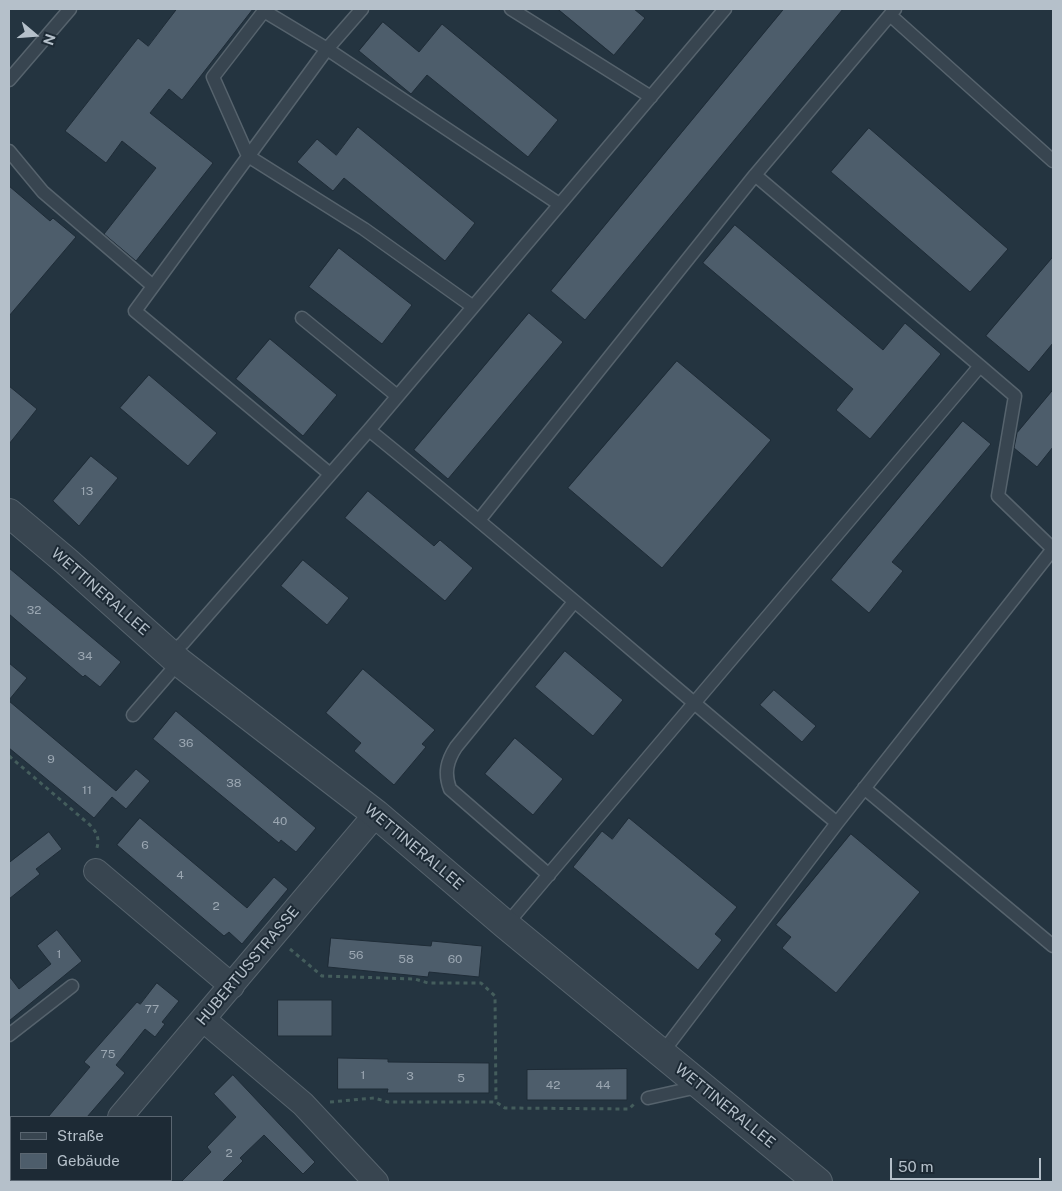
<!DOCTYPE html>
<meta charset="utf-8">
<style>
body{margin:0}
#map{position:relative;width:1062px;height:1191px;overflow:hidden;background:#243440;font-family:"Public Sans",sans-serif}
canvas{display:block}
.frame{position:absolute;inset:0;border:10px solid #b5c0ca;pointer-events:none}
.legend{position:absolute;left:10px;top:1116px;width:162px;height:65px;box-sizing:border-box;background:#1d2a35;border:1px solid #5a6671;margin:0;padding:6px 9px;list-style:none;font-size:15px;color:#b5c0ca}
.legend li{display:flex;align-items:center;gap:10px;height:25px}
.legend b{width:25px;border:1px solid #5a6671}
.north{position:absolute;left:10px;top:10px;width:50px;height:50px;-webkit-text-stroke:4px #1d2a35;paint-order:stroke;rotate:108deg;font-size:14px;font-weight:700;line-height:20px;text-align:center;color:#b5c0ca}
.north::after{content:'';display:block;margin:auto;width:18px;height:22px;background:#b5c0ca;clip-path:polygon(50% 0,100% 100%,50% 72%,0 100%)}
.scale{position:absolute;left:890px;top:1158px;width:151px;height:22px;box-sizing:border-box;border:2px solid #b5c0ca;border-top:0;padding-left:6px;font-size:15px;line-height:18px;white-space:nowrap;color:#b5c0ca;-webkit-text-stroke:4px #1d2a35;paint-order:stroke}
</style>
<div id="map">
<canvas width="1062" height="1191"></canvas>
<div class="frame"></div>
<ul class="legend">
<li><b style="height:6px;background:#384550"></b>Straße</li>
<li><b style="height:14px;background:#4d5d6b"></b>Gebäude</li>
</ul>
<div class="north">N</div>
<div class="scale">50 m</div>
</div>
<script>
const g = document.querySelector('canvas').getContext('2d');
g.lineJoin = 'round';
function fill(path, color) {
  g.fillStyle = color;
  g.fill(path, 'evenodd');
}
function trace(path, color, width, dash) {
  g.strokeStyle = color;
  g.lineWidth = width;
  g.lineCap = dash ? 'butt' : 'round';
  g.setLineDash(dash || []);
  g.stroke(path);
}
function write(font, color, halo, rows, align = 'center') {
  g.font = font + ' "Public Sans",sans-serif';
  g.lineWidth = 4;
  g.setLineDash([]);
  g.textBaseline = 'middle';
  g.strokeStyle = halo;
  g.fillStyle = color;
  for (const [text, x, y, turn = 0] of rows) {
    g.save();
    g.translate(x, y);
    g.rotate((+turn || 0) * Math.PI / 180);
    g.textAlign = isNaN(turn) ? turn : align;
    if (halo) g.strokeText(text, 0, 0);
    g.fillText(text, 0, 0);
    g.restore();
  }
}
const building = new Path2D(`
 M 177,9 L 253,9 L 182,100 L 169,89 L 150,113 L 213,163 L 136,261 L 104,234 L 156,168 L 122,141 L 106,163 L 65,131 L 138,38 L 148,46 Z
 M 558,9 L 634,9 L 645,18 L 614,55 Z
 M 784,9 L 843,9 L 585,320 L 551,291 Z
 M 383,22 L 419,52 L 442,24 L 558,120 L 528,157 L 427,75 L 411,94 L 359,51 Z
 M 358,127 L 475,223 L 445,261 L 344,178 L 333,191 L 297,162 L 317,139 L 336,155 Z
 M 869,128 L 1008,249 L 970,292 L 831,172 Z
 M 9,186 L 50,221 L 53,218 L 76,237 L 9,316 Z
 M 735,225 L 883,350 L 905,323 L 941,354 L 870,439 L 836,410 L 853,389 L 703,263 Z
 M 339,248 L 412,305 L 382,344 L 309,287 Z
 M 1053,257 L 1053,343 L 1029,372 L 986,336 Z
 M 529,313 L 563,342 L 448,479 L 414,450 Z
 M 270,339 L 337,395 L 303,436 L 236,379 Z
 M 677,361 L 771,440 L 662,568 L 568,488 Z
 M 149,375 L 217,433 L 188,466 L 120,408 Z
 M 9,386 L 37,409 L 9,444 Z
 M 1053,390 L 1053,447 L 1037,467 L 1014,448 L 1017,433 Z
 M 963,421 L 991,444 L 892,562 L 903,571 L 869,613 L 831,580 Z
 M 91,456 L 118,478 L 79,526 L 53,501 Z
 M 368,491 L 434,546 L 440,540 L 473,568 L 445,601 L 345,518 Z
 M 303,560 L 349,598 L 327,625 L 281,586 Z
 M 9,568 L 121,662 L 100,687 L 85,675 L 83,677 L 9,614 Z
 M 565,651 L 623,700 L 593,736 L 535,687 Z
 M 9,663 L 27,678 L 9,700 Z
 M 363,669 L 435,730 L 422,744 L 426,747 L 394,785 L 354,751 L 361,743 L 326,713 Z
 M 774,690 L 816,726 L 802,742 L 760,705 Z
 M 9,701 L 116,791 L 136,769 L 150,781 L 126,809 L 112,797 L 94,818 L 9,748 Z
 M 176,711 L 316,828 L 296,852 L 281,840 L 279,843 L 153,739 Z
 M 515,738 L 563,779 L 533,815 L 485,774 Z
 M 140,818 L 247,908 L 274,877 L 288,889 L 242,944 L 229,932 L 224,936 L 117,845 Z
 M 629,818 L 737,907 L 715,934 L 722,940 L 698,970 L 573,867 L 602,831 L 612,839 Z
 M 49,832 L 62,849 L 36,869 L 40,874 L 9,899 L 9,863 Z
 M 851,834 L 920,892 L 836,993 L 782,948 L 791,937 L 776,925 Z
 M 57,930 L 82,961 L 9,1021 L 9,976 L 19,989 L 51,964 L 37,946 Z
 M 331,938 L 431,946 L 432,941 L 482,946 L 479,977 L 429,972 L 428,977 L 328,967 Z
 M 157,983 L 179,1001 L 162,1022 L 165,1024 L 155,1037 L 145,1029 L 116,1065 L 125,1073 L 87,1117 L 48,1117 L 90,1067 L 84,1062 L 137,1002 L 140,1004 Z
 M 278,1000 L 332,1000 L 332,1036 L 278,1036 Z
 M 338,1058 L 388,1059 L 388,1062 L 489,1063 L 489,1093 L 387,1093 L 388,1089 L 338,1089 Z
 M 627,1069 L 627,1100 L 527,1100 L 527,1070 Z
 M 233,1075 L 315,1162 L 303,1174 L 264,1135 L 240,1158 L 243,1161 L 222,1182 L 181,1182 L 211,1152 L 207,1147 L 236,1117 L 214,1094 Z`);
fill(building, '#4d5d6b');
trace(building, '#1f2c37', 1);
const service = new Path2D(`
 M 511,9 L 651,97
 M 890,15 L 1053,161
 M 9,80 L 70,9
 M 9,151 L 43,192 L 153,286
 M 472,306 L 364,229 L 248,156 L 213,77 L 264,11 L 327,49 L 559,204
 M 302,318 L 396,395
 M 980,366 L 1015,396 L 998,496 L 1053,549
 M 369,430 C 527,558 680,693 837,823
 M 330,474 L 135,311 L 327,49 L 362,9
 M 480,519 L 755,175 L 895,9
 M 170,654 L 183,643 L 369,430 L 725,9
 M 133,715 L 179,662
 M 864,788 L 1053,946
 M 549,875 L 450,789 C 444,773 447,761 456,747 L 574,602
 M 506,925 L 980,366 L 755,175
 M 9,1035 L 72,986
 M 662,1053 L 837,823 L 1053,549
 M 648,1098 L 702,1086`);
const minor = new Path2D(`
 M 96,871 L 232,986
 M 204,1020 L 303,1104 L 376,1182
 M 120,1117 L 376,814
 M 64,1182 L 66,1180`);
const tertiary = new Path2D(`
 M 9,513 L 66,561 L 179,662 L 376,814 L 506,925 L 818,1182`);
trace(service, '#56636d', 15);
trace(minor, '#56636d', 26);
trace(tertiary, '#56636d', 30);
trace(new Path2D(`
 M 9,756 L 90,825 C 98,834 100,839 96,851
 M 290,949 L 322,976 L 415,979 L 428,983 L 481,983 L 495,996 L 496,1102
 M 330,1102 L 374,1098 L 388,1102 L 496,1102 L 505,1108 L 629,1109 L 634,1104`), '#445d5c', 3, [4, 4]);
trace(service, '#384550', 12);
trace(minor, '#384550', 24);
trace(tertiary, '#384550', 28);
write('12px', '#9ba7b2', null, [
 ["13",87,491],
 ["32",34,610],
 ["34",85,656],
 ["36",186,743],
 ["9",51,759],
 ["38",234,783],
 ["11",87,790],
 ["40",280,821],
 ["6",145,845],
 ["4",180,875],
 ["2",216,906],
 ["1",59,954],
 ["56",356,955],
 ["58",406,959],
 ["60",455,959],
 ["77",152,1009],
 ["75",108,1054],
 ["1",363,1075],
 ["3",410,1076],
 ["5",461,1078],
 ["42",553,1085],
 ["44",603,1085],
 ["2",229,1153]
]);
write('15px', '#b5c0ca', '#1d2a35', [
 ["WETTINERALLEE",100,592,41],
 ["WETTINERALLEE",414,847,40],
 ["HUBERTUSSTRASSE",248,966,-50],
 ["WETTINERALLEE",725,1106,39]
]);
</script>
